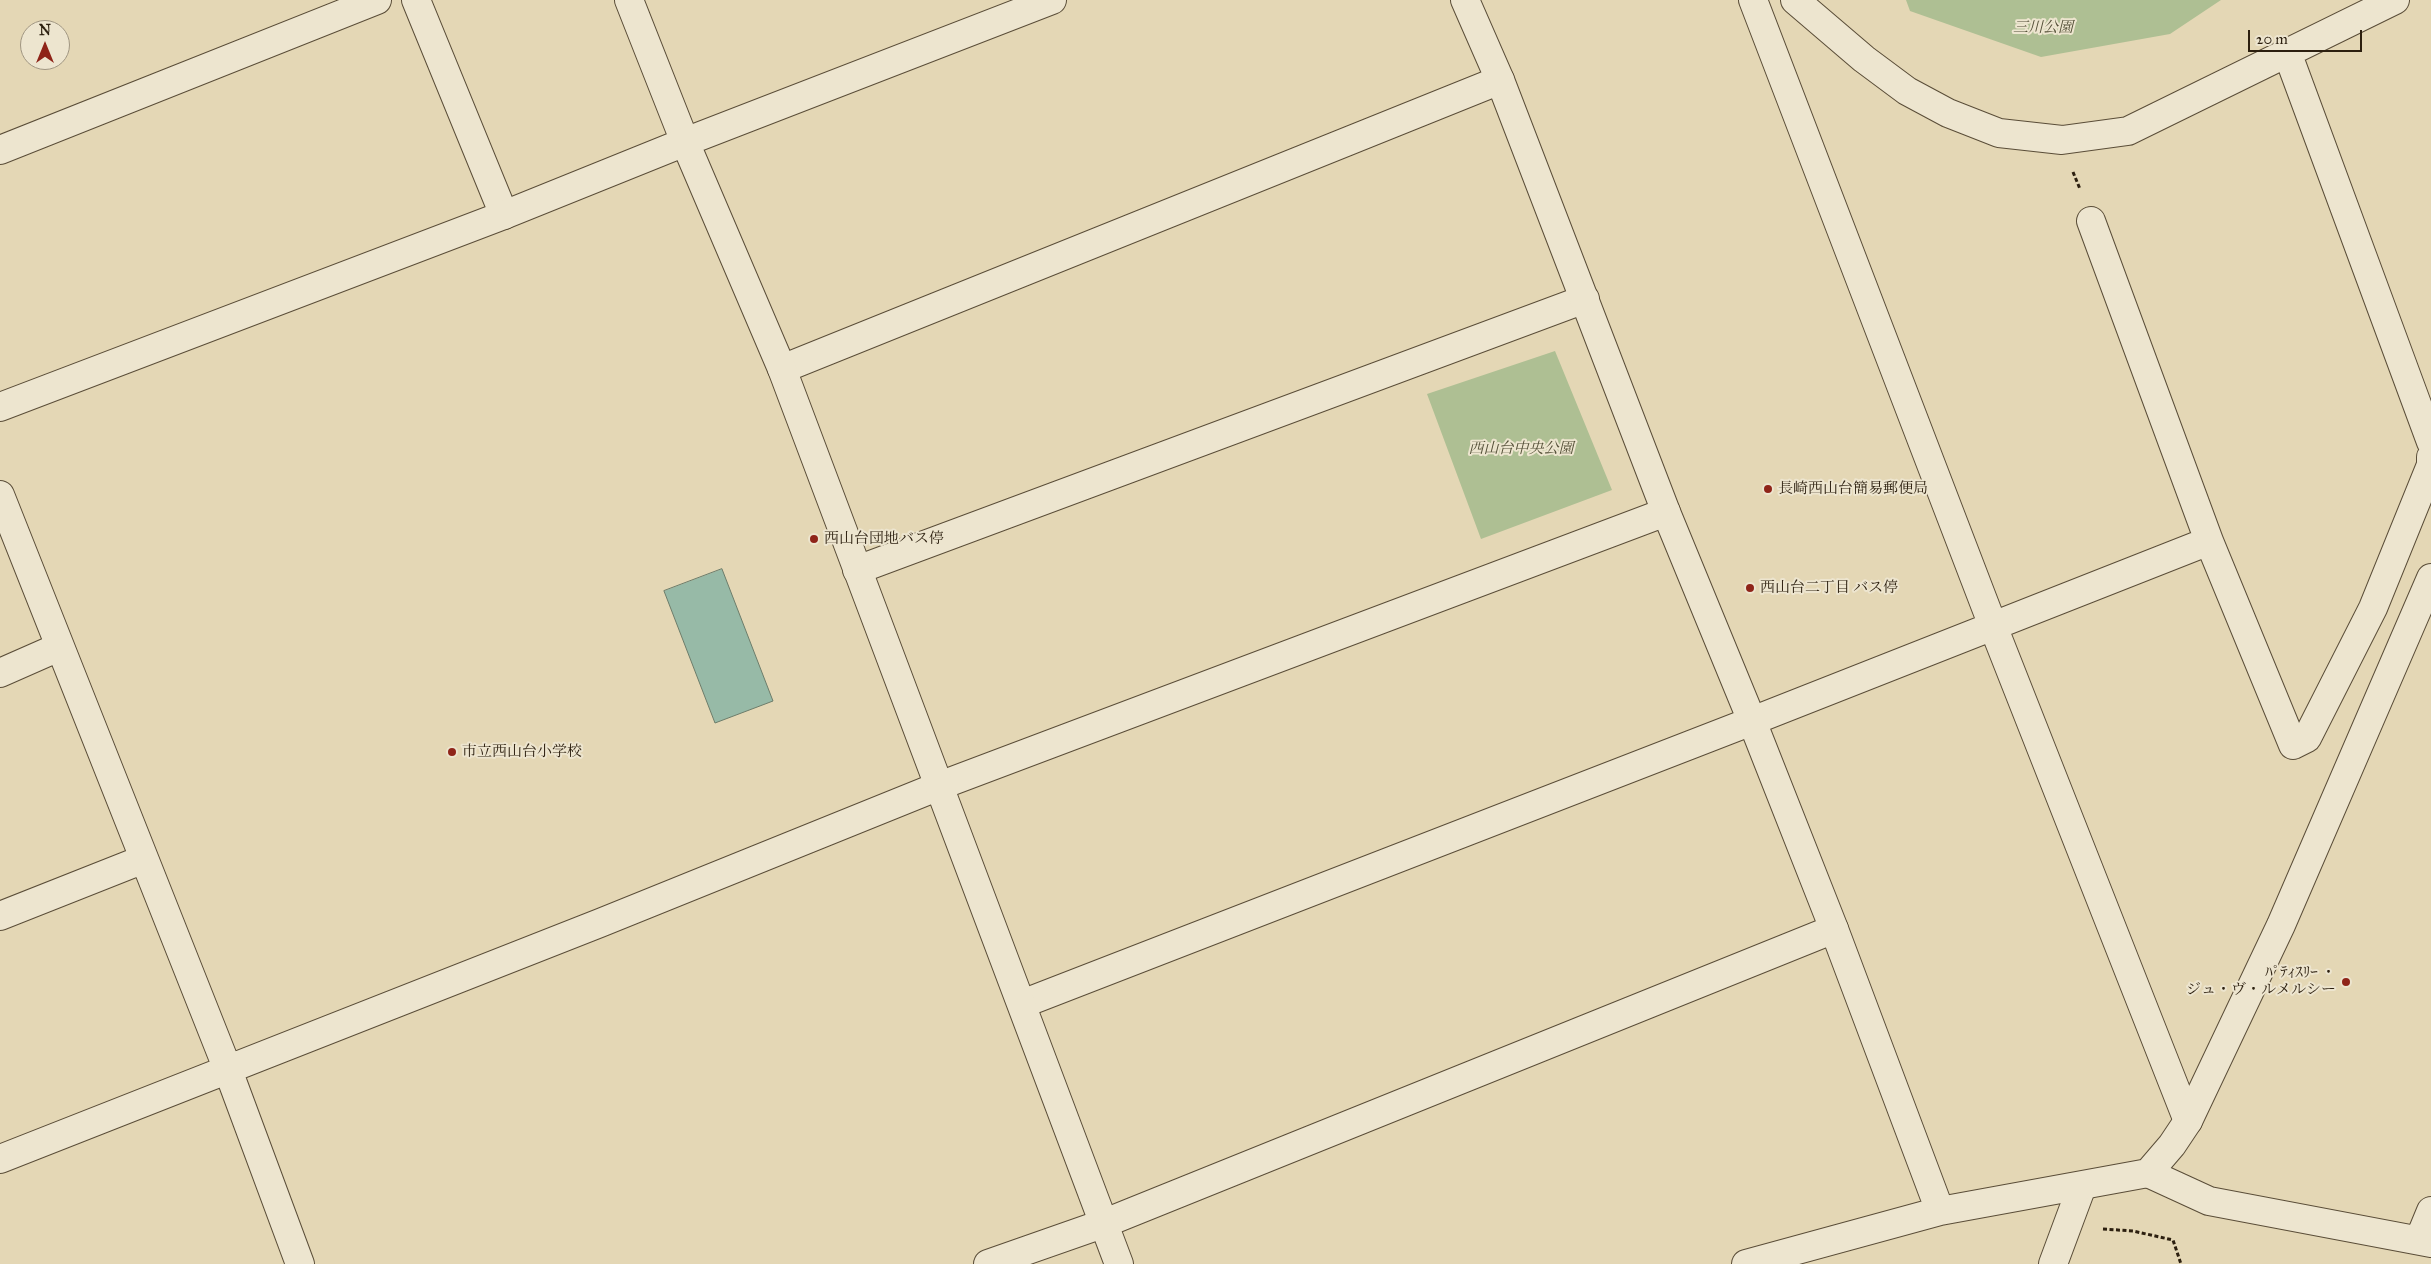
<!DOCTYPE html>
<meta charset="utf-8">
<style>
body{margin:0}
#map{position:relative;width:2431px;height:1264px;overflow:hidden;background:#e4d7b5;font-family:"IM FELL Great Primer",serif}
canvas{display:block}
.north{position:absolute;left:20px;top:20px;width:50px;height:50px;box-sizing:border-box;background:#ede5cf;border:1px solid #a09682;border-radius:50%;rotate:0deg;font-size:14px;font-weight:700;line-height:20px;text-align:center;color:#2c1f0f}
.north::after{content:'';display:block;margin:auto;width:18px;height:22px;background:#8f2418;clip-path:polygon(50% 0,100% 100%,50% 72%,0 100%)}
.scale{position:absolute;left:2248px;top:30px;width:114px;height:22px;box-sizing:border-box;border:2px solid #2c1f0f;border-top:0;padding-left:6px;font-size:15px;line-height:18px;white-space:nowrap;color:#2c1f0f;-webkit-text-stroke:4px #ede5cf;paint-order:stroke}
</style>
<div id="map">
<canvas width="2431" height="1264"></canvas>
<div class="north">N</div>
<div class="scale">20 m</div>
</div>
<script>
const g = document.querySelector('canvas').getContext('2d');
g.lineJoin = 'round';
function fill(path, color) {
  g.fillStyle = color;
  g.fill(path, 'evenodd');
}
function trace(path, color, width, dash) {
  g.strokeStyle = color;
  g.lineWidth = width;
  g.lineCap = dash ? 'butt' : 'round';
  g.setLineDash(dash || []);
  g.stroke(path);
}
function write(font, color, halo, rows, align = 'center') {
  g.font = font + ' "IM FELL Great Primer","Noto Serif JP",serif';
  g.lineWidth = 4;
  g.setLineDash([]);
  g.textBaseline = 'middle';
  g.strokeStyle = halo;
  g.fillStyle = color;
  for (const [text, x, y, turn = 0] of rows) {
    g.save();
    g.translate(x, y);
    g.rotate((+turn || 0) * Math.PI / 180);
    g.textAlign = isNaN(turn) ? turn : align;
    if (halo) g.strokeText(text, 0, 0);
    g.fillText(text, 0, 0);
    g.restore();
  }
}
fill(new Path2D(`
 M 1906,0 L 2221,0 L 2170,34 L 2041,57 L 1910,11 Z
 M 1555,351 L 1612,490 L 1481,539 L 1427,394 Z`), '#aebf93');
const water = new Path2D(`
 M 722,569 L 773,701 L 715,723 L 664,591 Z`);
fill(water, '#97baa7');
trace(water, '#6c7c6a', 1);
const minor = new Path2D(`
 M 416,0 L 504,215
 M 629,0 L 685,142
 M 1753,0 L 1993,626 L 2188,1121
 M 1795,0 L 1864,59 L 1907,91 L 1948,113 L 1999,133 L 2062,140 L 2128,131 L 2395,0
 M 2287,52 L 2431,442
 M 0,150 L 377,0
 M 2091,221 L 2209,541 L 2293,745 L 2307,738 L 2373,608 L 2431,465 L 2431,457
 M 782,369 L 1500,80
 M 0,495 L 228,1070 L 300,1264
 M 857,570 L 1585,299
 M 0,673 L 59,647
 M 0,916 L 144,859
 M 1022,1004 L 1752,721 L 2209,541
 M 0,1159 L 600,923 L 939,786 L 1666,512
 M 2148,1173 L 2209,1201 L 2431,1243
 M 2419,1240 L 2431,1211
 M 988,1264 L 1105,1223 L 1834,929
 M 2053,1264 L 2082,1186`);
const tertiary = new Path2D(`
 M 1465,0 L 1500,80 L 1666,512 L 1752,721 L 1834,929 L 1940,1211
 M 685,142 L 782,369 L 1119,1264
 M 0,407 L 504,215 L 685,142 L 1052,0
 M 1746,1264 L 1940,1211 L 2148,1173 L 2172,1145 L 2188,1121 L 2281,925 L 2431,578`);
trace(minor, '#5a4d38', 30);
trace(tertiary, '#5a4d38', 30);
trace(new Path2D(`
 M 2073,172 L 2080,189
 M 2103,1229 L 2133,1231 L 2173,1240 L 2181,1264`), '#2c1f0f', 3, [4, 2.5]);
trace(minor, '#ede5cf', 28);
trace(tertiary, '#ede5cf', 28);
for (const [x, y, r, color] of [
 [1768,489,5,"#8f2418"],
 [814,539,5,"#8f2418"],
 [1750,588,5,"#8f2418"],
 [452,752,5,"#8f2418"],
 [2346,982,5,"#8f2418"]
]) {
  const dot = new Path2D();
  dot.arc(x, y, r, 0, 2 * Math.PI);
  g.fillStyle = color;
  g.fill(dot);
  trace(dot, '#ede5cf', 2);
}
write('italic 15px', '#534f37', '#ede5cf', [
 ["三川公園",2043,28],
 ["西山台中央公園",1521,449]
]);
write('15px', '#2c1f0f', '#ede5cf', [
 ["長崎西山台簡易郵便局",1778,489],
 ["西山台団地バス停",824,539],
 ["西山台二丁目 バス停",1760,588],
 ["市立西山台小学校",462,752],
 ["ﾊﾟﾃｨｽﾘｰ ・",2336,973,"right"],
 ["ジュ・ヴ・ルメルシー",2336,990,"right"]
], 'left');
</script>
